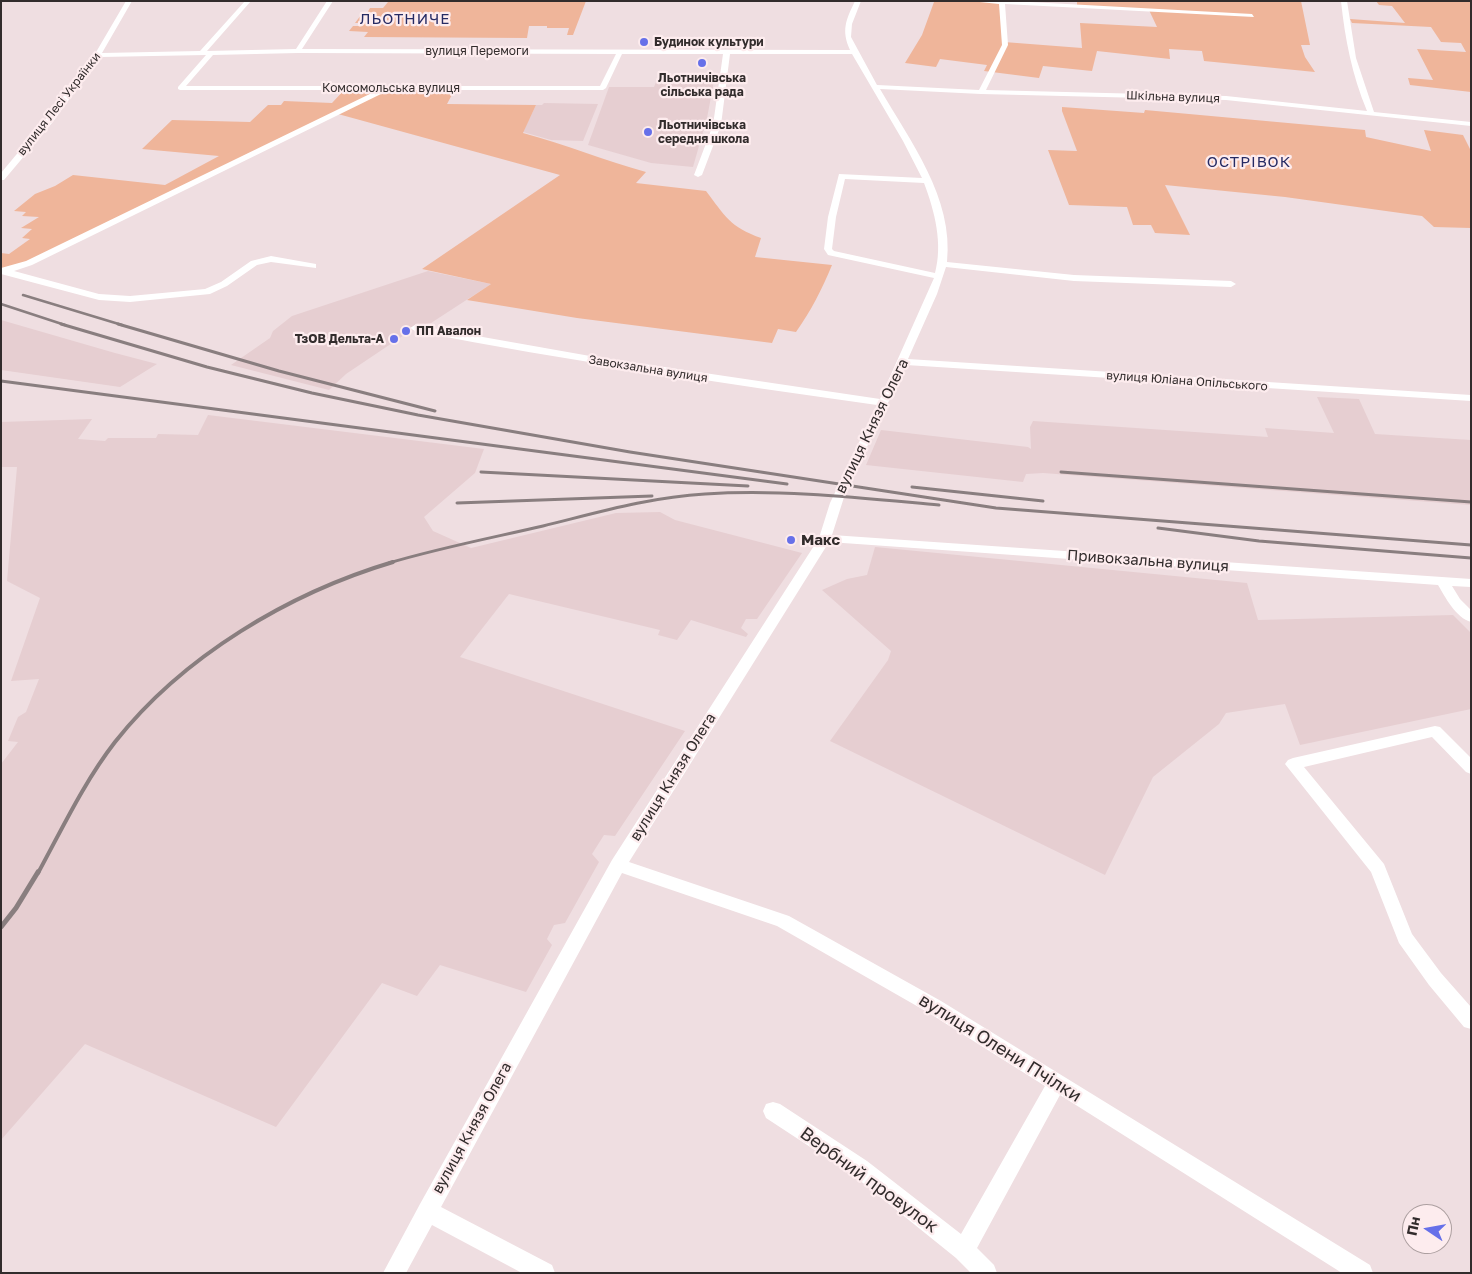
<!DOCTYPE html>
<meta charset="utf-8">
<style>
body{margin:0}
#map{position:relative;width:1472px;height:1274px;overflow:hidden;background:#efdee1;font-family:"Golos Text",sans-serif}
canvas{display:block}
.frame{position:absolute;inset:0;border:2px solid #322c2c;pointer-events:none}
.north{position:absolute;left:1402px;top:1204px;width:50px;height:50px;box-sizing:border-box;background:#fdecee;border:1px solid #ac9fa0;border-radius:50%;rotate:282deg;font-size:14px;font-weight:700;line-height:20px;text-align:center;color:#322c2c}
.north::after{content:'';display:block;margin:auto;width:18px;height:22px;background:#6670e9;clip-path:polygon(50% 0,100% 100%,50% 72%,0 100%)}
</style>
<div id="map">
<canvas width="1472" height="1274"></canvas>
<div class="frame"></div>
<div class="north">Пн</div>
</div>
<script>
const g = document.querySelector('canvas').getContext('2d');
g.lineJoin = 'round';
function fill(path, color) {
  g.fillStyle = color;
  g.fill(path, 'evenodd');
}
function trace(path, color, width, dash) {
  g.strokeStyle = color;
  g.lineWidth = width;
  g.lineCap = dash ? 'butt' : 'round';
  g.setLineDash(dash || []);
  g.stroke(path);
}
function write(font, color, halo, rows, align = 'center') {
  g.font = font + ' "Golos Text",sans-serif';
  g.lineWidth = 4.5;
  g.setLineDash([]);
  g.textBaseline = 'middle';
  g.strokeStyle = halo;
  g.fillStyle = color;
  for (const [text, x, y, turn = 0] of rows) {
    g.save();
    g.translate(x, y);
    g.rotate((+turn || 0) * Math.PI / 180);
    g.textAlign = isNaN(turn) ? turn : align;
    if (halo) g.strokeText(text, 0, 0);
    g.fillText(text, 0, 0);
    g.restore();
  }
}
fill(new Path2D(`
 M 659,75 L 715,76 L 707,118 L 693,167 L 651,163 L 588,145 L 609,87 L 654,87 Z
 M 544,103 L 598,104 L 583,141 L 551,140 L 523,132 L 536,105 L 542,105 Z
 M 428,271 L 491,284 L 431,323 L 416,327 L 346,374 L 329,390 L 231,365 L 270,338 L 273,331 L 292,316 Z
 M 1,320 L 115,353 L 157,364 L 120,387 L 1,370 Z
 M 1317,397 L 1359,399 L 1375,434 L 1471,440 L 1471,505 L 1043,473 L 1026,474 L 1023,482 L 866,465 L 881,430 L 1028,447 L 1031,449 L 1030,427 L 1033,421 L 1268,437 L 1265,428 L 1334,433 Z
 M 208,415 L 484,449 L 475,473 L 424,517 L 433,531 L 471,548 L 616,513 L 660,512 L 675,520 L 802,553 L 757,619 L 746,619 L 741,628 L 748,634 L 746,637 L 691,620 L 677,640 L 658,635 L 660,630 L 509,594 L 460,657 L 685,731 L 615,836 L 604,835 L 592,854 L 599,862 L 565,923 L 554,925 L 547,939 L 552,945 L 526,992 L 440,965 L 417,996 L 382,983 L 276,1127 L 85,1044 L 1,1140 L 1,764 L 18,742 L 8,741 L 18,717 L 26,712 L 39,679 L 11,681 L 40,598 L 7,581 L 17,467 L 1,467 L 1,422 L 92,419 L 78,439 L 105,441 L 108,438 L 156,438 L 158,434 L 198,435 Z
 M 875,547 L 1247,583 L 1258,620 L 1453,615 L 1471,633 L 1471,709 L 1300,745 L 1285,704 L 1226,713 L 1219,724 L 1153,777 L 1105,875 L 830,741 L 888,660 L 891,651 L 822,590 L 847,579 L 867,575 Z`), '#e6ced1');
fill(new Path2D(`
 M 370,1 L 586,1 L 573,35 L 567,35 L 569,28 L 547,28 L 547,26 L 529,26 L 527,38 L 364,37 L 368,32 L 349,31 L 353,26 L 359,26 L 361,23 L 355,23 L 361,15 L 366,15 L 370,8 L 383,8 L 388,2 Z
 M 928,1 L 1002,1 L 1004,42 L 1082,48 L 1080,23 L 1157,27 L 1149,10 L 1077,6 L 1077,1 L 1301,1 L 1310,45 L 1301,45 L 1305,57 L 1315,72 L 1204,61 L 1202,51 L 1169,49 L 1170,59 L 1097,51 L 1092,71 L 1043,66 L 1039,78 L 984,71 L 987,65 L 940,59 L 936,67 L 905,63 L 922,35 L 934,2 Z
 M 1376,1 L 1471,1 L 1471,92 L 1410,85 L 1408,78 L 1433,80 L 1417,49 L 1466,52 L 1461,43 L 1441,42 L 1431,27 L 1352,23 L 1350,19 L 1405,23 L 1392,6 L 1379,5 Z
 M 345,89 L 455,89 L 447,104 L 536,105 L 523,133 C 565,144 605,161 646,172 L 636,183 L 706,191 C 725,216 730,227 761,238 L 755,257 L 832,265 C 822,289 811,311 796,332 L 778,329 L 772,343 L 577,318 L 467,300 L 491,284 L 422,269 L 560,175 L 338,114 L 10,270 L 1,268 L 1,253 L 9,254 L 30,239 L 22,238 L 32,229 L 21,228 L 39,217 L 22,216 L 26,212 L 14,211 L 35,194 L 55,186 L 73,175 L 165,185 L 219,156 L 142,149 L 172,120 L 250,122 L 268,105 L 281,105 L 284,101 L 332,103 Z
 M 1062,107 L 1144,113 L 1145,110 L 1365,130 L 1366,137 L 1431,151 L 1424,130 L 1463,135 L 1471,151 L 1471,228 L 1434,227 L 1422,216 L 1285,197 L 1165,185 L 1190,235 L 1155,233 L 1151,225 L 1133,225 L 1127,207 L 1069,205 L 1048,150 L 1077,151 L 1062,111 Z`), '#efb59a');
fill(new Path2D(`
 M 126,1 L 132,1 L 102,53 L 200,51 L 245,1 L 251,1 L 207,51 L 296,49 L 327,1 L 333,1 L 302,49 L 850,50 C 841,30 846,20 855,1 L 861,1 L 852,24 L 851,37 L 877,85 L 979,90 L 1002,45 L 999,4 L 970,1 L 1011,1 L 1252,14 L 1254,17 L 1005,4 L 1008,45 L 986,90 L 1226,96 L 1367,111 C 1352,75 1345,39 1341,1 L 1347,1 L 1356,58 L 1374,112 L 1471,122 L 1471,126 L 1226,100 L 981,94 L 880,89 C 910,141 954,198 947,262 L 1074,275 L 1231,281 L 1236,284 L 1231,287 L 1074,281 L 946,267 L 937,294 L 908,359 L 1471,395 L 1471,401 L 906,365 L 846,491 L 832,535 L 1471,579 L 1471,587 L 1452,586 L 1460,599 L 1471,610 L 1471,622 C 1456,618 1445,597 1438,585 L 829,542 L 629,862 L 789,916 L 941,1001 L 1370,1265 L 1373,1273 L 1342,1273 L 1060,1095 L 977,1248 L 994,1265 L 997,1273 L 971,1273 L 956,1258 L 853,1175 L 766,1118 L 763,1111 L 766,1104 L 773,1102 L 780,1104 L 867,1161 L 961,1234 L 1045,1086 L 929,1013 L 777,926 L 622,873 L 441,1207 L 552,1265 L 555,1273 L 522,1273 L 432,1225 L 406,1273 L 383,1273 L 420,1204 L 612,860 L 819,538 L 830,503 L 877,405 C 722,383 568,361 415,331 L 410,328 L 415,325 L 590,356 L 880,399 L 934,278 L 828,255 L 824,249 L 828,217 L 839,174 L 922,178 L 903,141 L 852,54 L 730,54 L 721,125 L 702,175 L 698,177 L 694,175 L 713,125 L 723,54 L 622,54 L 606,88 L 603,90 L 387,90 L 381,94 L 32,265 L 14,271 L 99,294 L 130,296 L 205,289 L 221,282 L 251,261 L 271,256 L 316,264 L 316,268 L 271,262 L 257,265 L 227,286 L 210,294 L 130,302 L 99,300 L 1,274 L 1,268 L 26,261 L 378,90 L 180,90 L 178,89 L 178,87 L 206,55 L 100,57 L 52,123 L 4,180 L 1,180 L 1,173 L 46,119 L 92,59 ZM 298,53 L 616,54 L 600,86 L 186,86 L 213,55 ZM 845,179 L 924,183 C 935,212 943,244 935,273 L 834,251 L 832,249 L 836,217 Z
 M 1435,726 L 1440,727 L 1471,758 L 1471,774 L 1466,772 L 1432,737 L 1304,767 L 1384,864 L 1412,934 L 1441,973 L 1471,1007 L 1471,1029 L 1464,1027 L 1429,985 L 1399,943 L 1371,872 L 1285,764 L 1288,760 L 1293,758 Z`), '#fff');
trace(new Path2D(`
 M 23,295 L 122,325
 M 1,304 L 65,325`), '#897e7f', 2.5);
trace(new Path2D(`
 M 61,324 L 207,367 L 312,393 L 418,415 L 630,452 L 996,508 L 1471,545
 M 118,324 L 279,371 L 435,411
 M 1,381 L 787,484
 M 481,472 L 748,486
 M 1061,472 L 1471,502
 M 912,487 L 1043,501
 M 457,503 L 652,496
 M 1158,528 L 1259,541 L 1471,558
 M 389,563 C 439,548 491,538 543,526 C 596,513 650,497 705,494 C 783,489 862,498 939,505`), '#897e7f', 3);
trace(new Path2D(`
 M 38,873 C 62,829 84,782 115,742 C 183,656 289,593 393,562`), '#897e7f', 4);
trace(new Path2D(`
 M 1,927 L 16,908 L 38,872`), '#897e7f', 5);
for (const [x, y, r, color] of [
 [644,42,5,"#6670e9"],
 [702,63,5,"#6670e9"],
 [648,132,5,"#6670e9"],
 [406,331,5,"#6670e9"],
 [394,339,5,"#6670e9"],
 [791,540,5,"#6670e9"]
]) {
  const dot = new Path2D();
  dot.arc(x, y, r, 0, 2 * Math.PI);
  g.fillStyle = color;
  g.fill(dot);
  trace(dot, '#fdecee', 2);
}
write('bold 12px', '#322c2c', '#fdecee', [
 ["Будинок культури",654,42],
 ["Льотничівська",702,78,"center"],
 ["сільська рада",702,92,"center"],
 ["Льотничівська",658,125],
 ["середня школа",658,139],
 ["ПП Авалон",416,331],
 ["ТзОВ Дельта-А",384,339,"right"]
], 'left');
write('12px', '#322c2c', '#fdecee', [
 ["вулиця Перемоги",477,51],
 ["Комсомольська вулиця",391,88],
 ["Шкільна вулиця",1173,97,2],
 ["вулиця Лесі Українки",59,104,-52],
 ["Завокзальна вулиця",648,369,9],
 ["вулиця Юліана Опільського",1187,381,4]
]);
g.letterSpacing = '1px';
write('15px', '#262b64', '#fdecee', [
 ["ЛЬОТНИЧЕ",405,19],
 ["ОСТРІВОК",1249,162]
]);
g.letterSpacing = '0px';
write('15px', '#322c2c', '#fdecee', [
 ["вулиця Князя Олега",872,426,-64],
 ["Привокзальна вулиця",1148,561,4],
 ["вулиця Князя Олега",673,777,-58],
 ["вулиця Князя Олега",472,1128,-61]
]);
write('bold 15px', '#322c2c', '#fdecee', [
 ["Макс",801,540]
], 'left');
write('18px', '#322c2c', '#fdecee', [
 ["вулиця Олени Пчілки",1000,1048,32],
 ["Вербний провулок",869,1180,36]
]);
</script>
